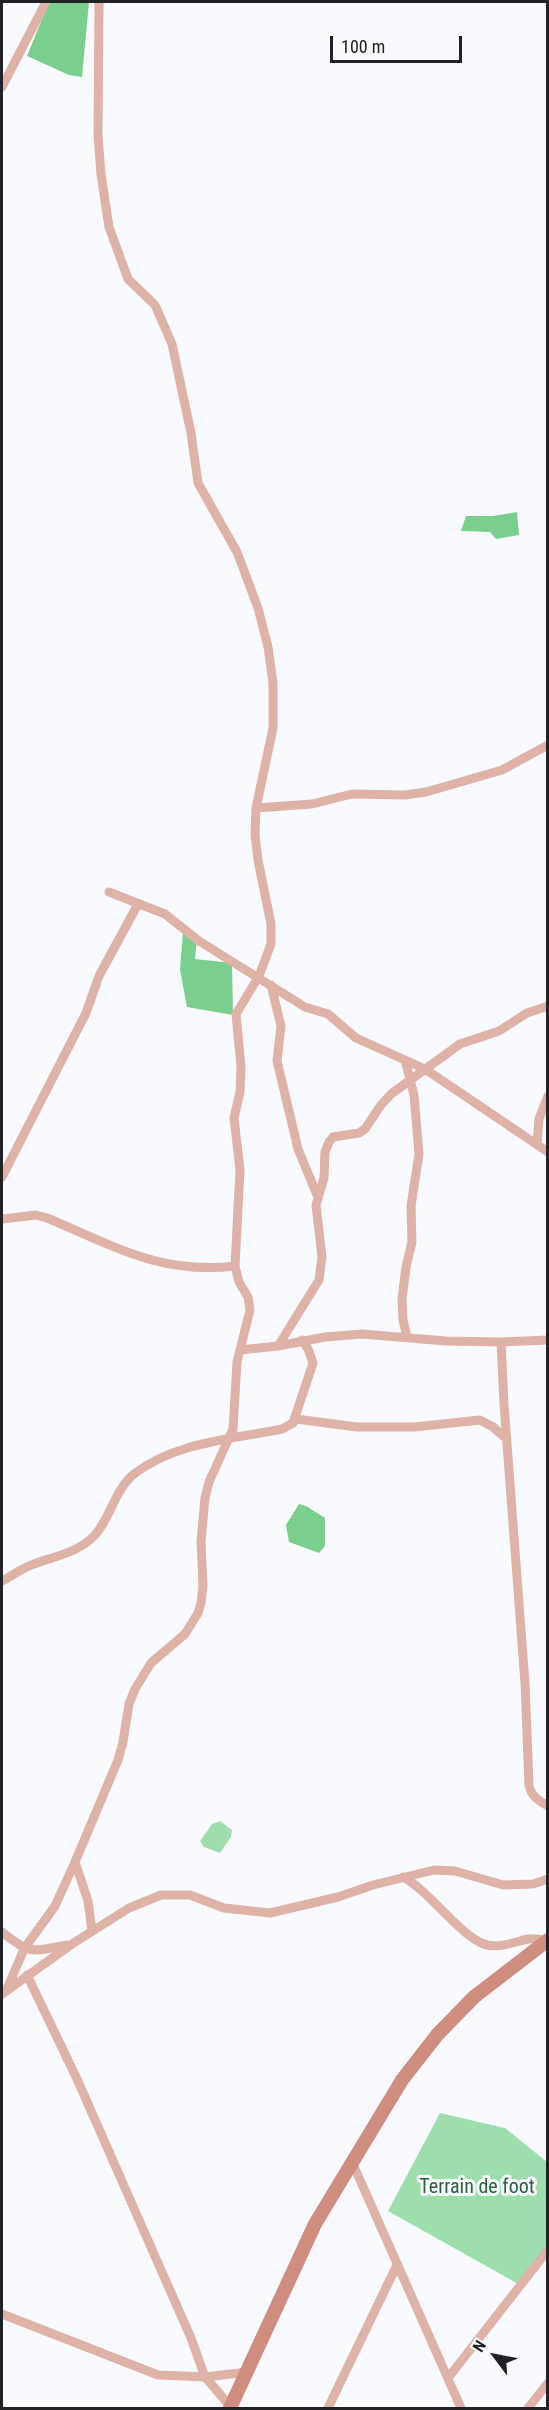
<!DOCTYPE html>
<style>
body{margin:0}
#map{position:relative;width:549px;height:2410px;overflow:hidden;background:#f9faff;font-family:"Roboto Condensed",sans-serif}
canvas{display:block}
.frame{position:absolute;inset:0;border:3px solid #202226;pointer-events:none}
.north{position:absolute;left:465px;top:2326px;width:60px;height:60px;-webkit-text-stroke:4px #f9faff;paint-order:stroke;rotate:302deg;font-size:16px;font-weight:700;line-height:24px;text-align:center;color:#202226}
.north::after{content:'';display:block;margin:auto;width:21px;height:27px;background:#202226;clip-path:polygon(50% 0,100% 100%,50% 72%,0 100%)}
.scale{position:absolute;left:330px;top:36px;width:132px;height:27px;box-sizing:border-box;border:3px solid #202226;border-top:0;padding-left:8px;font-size:18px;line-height:21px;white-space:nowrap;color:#202226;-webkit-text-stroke:4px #f9faff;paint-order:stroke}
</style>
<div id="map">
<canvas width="549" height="2410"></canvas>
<div class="frame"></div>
<div class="north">N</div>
<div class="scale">100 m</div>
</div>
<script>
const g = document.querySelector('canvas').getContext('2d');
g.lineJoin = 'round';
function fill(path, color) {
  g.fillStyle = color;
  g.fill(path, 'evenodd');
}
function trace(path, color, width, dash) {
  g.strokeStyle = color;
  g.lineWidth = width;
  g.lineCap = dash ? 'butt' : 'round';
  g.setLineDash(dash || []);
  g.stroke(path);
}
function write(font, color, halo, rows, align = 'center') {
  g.font = font + ' "Roboto Condensed",sans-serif';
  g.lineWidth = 6;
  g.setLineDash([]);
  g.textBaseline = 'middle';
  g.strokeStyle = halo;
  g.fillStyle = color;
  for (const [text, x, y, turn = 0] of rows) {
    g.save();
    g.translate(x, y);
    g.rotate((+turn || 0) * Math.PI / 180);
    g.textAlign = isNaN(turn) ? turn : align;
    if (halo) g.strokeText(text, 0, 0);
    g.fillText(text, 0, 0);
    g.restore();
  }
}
fill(new Path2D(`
 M 220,1821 L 232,1830 L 231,1837 L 220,1853 L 204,1847 L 200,1841 L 212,1824 Z
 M 440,2113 L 505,2128 L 547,2162 L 547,2250 L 520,2285 L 388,2211 Z`), '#9edeac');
fill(new Path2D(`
 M 49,2 L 89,2 L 82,77 L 69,75 L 27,56 Z
 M 517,512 L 519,535 L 496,539 L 490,532 L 461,531 L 466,516 L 493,516 Z
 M 183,932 L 197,939 L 195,959 L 232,963 L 233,1015 L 187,1007 L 180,970 Z
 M 299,1504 L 306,1506 L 325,1518 L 325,1546 L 319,1553 L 289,1542 L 286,1525 Z`), '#7acf8f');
trace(new Path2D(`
 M 2,87 L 46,2
 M 256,808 L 312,804 L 352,794 L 405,795 L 426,792 L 502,770 L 548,745
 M 109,892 L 165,914 L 199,941 L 305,1007 L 328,1014 L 356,1038 L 425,1069 L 548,1152
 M 271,985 L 281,1026 L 277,1061 L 298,1149 L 317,1195
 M 405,1060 L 414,1095 L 419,1154 L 411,1206 L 412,1242 L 406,1267 L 402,1299 L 403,1320 L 407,1337
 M 537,1144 L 539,1119 L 548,1096
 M 2,1177 L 86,1013 L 99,976 L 138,904
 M 2,1219 L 36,1215 L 47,1218 C 112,1245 160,1275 235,1266
 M 548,1340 L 501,1342 L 504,1404 L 525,1683 L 529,1785 C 531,1796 538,1800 548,1806
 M 278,1346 L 325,1337 L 362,1334 L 446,1341 L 501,1342
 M 240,1350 L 278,1346 L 319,1280 L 322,1257 L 316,1205 L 324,1178 L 325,1152 L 329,1142 L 333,1137 L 359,1133 L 365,1129 L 381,1105 L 391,1094 L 460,1044 L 499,1031 L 527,1013 L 548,1006
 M 296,1419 L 357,1427 L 414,1427 L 480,1420 L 493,1427 L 507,1439
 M 2,1581 C 12,1576 22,1568 34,1564 C 55,1556 78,1553 95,1535 C 111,1517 115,1489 134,1474 C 175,1442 233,1439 282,1429 L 293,1423 L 313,1363 L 308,1349 L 302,1340
 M 403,1877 C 430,1891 462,1939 487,1945 C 501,1948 514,1942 528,1939 C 535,1938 541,1940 547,1940
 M 92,1931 L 88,1901 L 75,1862 L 118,1760 L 123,1742 L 129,1704 L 135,1689 L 151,1663 L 185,1634 L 198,1613 L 201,1603 L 203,1586 L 201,1541 L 205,1498 L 209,1482 L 233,1429 L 237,1362 L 250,1310 L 248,1297 L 239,1282 L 235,1266 L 240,1170 L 234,1118 L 240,1092 L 241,1067 L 236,1014 L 259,976 L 271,944 L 271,924 L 258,860 L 255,835 L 256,808 L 273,728 L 273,683 L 268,647 L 258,608 L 237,552 L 198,483 L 191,433 L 172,344 L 155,305 L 128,279 L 109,227 L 101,174 L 98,136 L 99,2
 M 2,1932 C 32,1956 31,1951 68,1945
 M 27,1975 L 77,2079 L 191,2338 L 205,2377 L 231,2407
 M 7,1989 L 24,1949 L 55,1906 L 75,1862
 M 2,1994 L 72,1944 L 129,1908 L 161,1895 L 190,1895 L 224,1908 L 270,1913 L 338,1897 L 373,1885 L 434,1870 L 455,1871 L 503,1885 L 533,1884 L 548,1879
 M 352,2162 L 461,2408
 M 2,2314 L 158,2375 L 205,2377 L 248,2372
 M 448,2378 L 548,2250
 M 328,2408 L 397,2265
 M 528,2408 L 548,2383`), '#dfb2a7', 9);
trace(new Path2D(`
 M 230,2408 L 315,2224 L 402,2080 L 437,2035 L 474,1997 L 548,1940`), '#cf8d7f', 14);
write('20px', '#276238', '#f9faff', [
 ["Terrain de foot",477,2188]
]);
</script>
